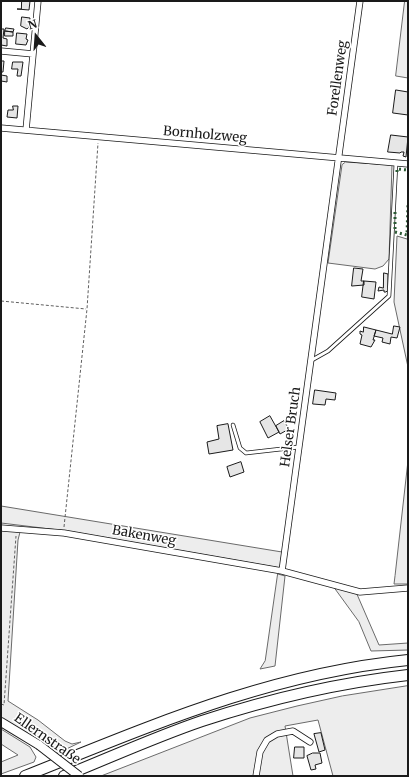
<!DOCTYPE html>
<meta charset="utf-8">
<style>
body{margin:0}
#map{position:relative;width:409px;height:777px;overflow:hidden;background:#fff;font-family:Merriweather,serif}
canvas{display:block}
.frame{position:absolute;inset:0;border:2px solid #1a1a1a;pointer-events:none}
.north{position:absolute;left:16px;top:16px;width:40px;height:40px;-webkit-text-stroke:3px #fff;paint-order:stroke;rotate:343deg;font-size:11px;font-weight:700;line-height:16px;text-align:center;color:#1a1a1a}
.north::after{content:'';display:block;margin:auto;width:14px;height:18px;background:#1a1a1a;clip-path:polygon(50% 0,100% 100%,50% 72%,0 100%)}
</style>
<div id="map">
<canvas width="409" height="777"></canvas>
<div class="frame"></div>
<div class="north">N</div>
</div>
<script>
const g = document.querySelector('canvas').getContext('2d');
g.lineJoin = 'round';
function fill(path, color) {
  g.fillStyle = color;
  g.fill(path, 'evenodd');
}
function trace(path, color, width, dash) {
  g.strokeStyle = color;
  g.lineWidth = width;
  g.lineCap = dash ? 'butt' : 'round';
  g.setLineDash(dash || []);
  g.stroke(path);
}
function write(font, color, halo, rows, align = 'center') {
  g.font = font + ' Merriweather,serif';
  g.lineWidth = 3;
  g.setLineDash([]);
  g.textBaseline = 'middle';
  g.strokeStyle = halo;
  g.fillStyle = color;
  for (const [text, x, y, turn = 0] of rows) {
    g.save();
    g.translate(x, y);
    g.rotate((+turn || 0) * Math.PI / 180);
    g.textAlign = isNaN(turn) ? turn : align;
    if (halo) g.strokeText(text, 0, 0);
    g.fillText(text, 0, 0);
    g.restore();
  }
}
const built = new Path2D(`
 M 405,1 L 408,1 L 408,78 L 396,76 Z
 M 346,162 L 392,165 L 389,259 L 383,266 L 375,269 L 328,263 L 342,165 Z
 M 408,203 L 408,367 L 394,302 L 397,236 L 407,239 Z
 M 408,461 L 408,584 L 394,584 L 395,576 Z
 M 1,506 L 282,552 L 280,568 L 67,531 L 1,523 Z
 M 1,530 L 20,532 L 18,540 L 8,701 L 38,720 L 65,741 L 72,744 L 81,742 L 56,754 L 24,731 L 1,718 Z
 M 278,574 L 285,576 L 275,666 L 260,669 L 265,661 Z
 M 334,587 L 356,592 L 379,645 L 408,643 L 408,650 L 371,651 L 359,622 Z
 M 408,686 L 408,776 L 333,776 L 318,720 L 285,726 L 293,776 L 101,776 L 250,718 L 297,706 L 342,696 Z
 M 1,729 L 30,747 L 36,757 L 34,762 L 1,774 L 1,762 L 18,755 L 1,744 Z`);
fill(built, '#ededed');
trace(built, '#6a6a6a', 1);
const building = new Path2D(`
 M 22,1 L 30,1 L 29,10 L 17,9 L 21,9 Z
 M 22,17 L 30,18 L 29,27 L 27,29 L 21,26 Z
 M 6,28 L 14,29 L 13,32 L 5,31 Z
 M 1,29 L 4,29 L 3,38 L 7,39 L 7,46 L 1,45 Z
 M 5,31 L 13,32 L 13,36 L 5,36 Z
 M 17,33 L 27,34 L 26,39 L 28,40 L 26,45 L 16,44 Z
 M 1,61 L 4,61 L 3,72 L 1,72 Z
 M 13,62 L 23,62 L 21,76 L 17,76 L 18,69 L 12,69 Z
 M 1,75 L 7,76 L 7,82 L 1,81 Z
 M 396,90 L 408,92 L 408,115 L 393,113 Z
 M 13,106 L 18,106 L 17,118 L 7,117 L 8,110 L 13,110 Z
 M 391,135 L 408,137 L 406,157 L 403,156 L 404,152 L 401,152 L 400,153 L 388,152 Z
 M 354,268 L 363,269 L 361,281 L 364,281 L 364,285 L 352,286 Z
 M 384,273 L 388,274 L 388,290 L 386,292 L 384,292 L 384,290 L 378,291 L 379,287 L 383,288 Z
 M 364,281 L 376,282 L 374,299 L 362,297 Z
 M 394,326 L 400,327 L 397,338 L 391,337 L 390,344 L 382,342 L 383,338 L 374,336 L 376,330 L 392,334 Z
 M 364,327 L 376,330 L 373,340 L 375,340 L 371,347 L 360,344 L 362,335 L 360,334 L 360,331 L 363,332 Z
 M 315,390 L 336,393 L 335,400 L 326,399 L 325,405 L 313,404 Z
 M 270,416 L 279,432 L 268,438 L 260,422 Z
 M 284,421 L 289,429 L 280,434 L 276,426 Z
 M 228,424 L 233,450 L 209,454 L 207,442 L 219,439 L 217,426 Z
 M 241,462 L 244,472 L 230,477 L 227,467 Z
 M 321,733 L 325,750 L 319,752 L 314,734 Z
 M 295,747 L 304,747 L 304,758 L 294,758 Z
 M 313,753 L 320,753 L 322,763 L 315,765 L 316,769 L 311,770 L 307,756 Z`);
fill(building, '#e6e6e6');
trace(building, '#1a1a1a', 1);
const lane = new Path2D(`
 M 312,360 L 328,351 L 389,296 L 396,163
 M 233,425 L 240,448 L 246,453 L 299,447`);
const street = new Path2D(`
 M 1,51 L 33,54
 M 1,128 L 408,164
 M 26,130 L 38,1
 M 1,528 L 64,533 L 282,571 L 360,592 L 408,588
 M 282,571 L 360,1
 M 256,776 L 260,752 L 267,740 L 277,734 L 293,731 L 310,742`);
const secondary = new Path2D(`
 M 1,722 L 39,745`);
const highway = new Path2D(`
 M 25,776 C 153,725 269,674 408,660
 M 64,776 C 109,758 155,737 202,721 C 269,699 337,683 408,675`);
trace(lane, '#1a1a1a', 4.5);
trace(street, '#1a1a1a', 7);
trace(secondary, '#1a1a1a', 10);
trace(highway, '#1a1a1a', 12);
trace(new Path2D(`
 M 1,301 L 86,309
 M 64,527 L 87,309 L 98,143
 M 1,704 L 4,705 L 16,536`), '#5f5f5f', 1, [3, 2]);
trace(lane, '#fff', 3);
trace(street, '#fff', 5.5);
trace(secondary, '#fff', 8);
trace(highway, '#fff', 10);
const secondaryBridge = new Path2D(`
 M 39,745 L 79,776`);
trace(secondaryBridge, '#1a1a1a', 10, []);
trace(secondaryBridge, '#fff', 8);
trace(new Path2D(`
 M 397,172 L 397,169 L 408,170
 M 395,212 L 395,232 L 407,235 L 408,203`), '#2b5a34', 3, [2, 3]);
write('13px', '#1a1a1a', '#fff', [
 ["Forellenweg",338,78,-82],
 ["Bornholzweg",205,135,5],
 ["Helser Bruch",291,427,-82],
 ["Bakenweg",144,536,10],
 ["Ellernstraße",47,739,35]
]);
</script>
